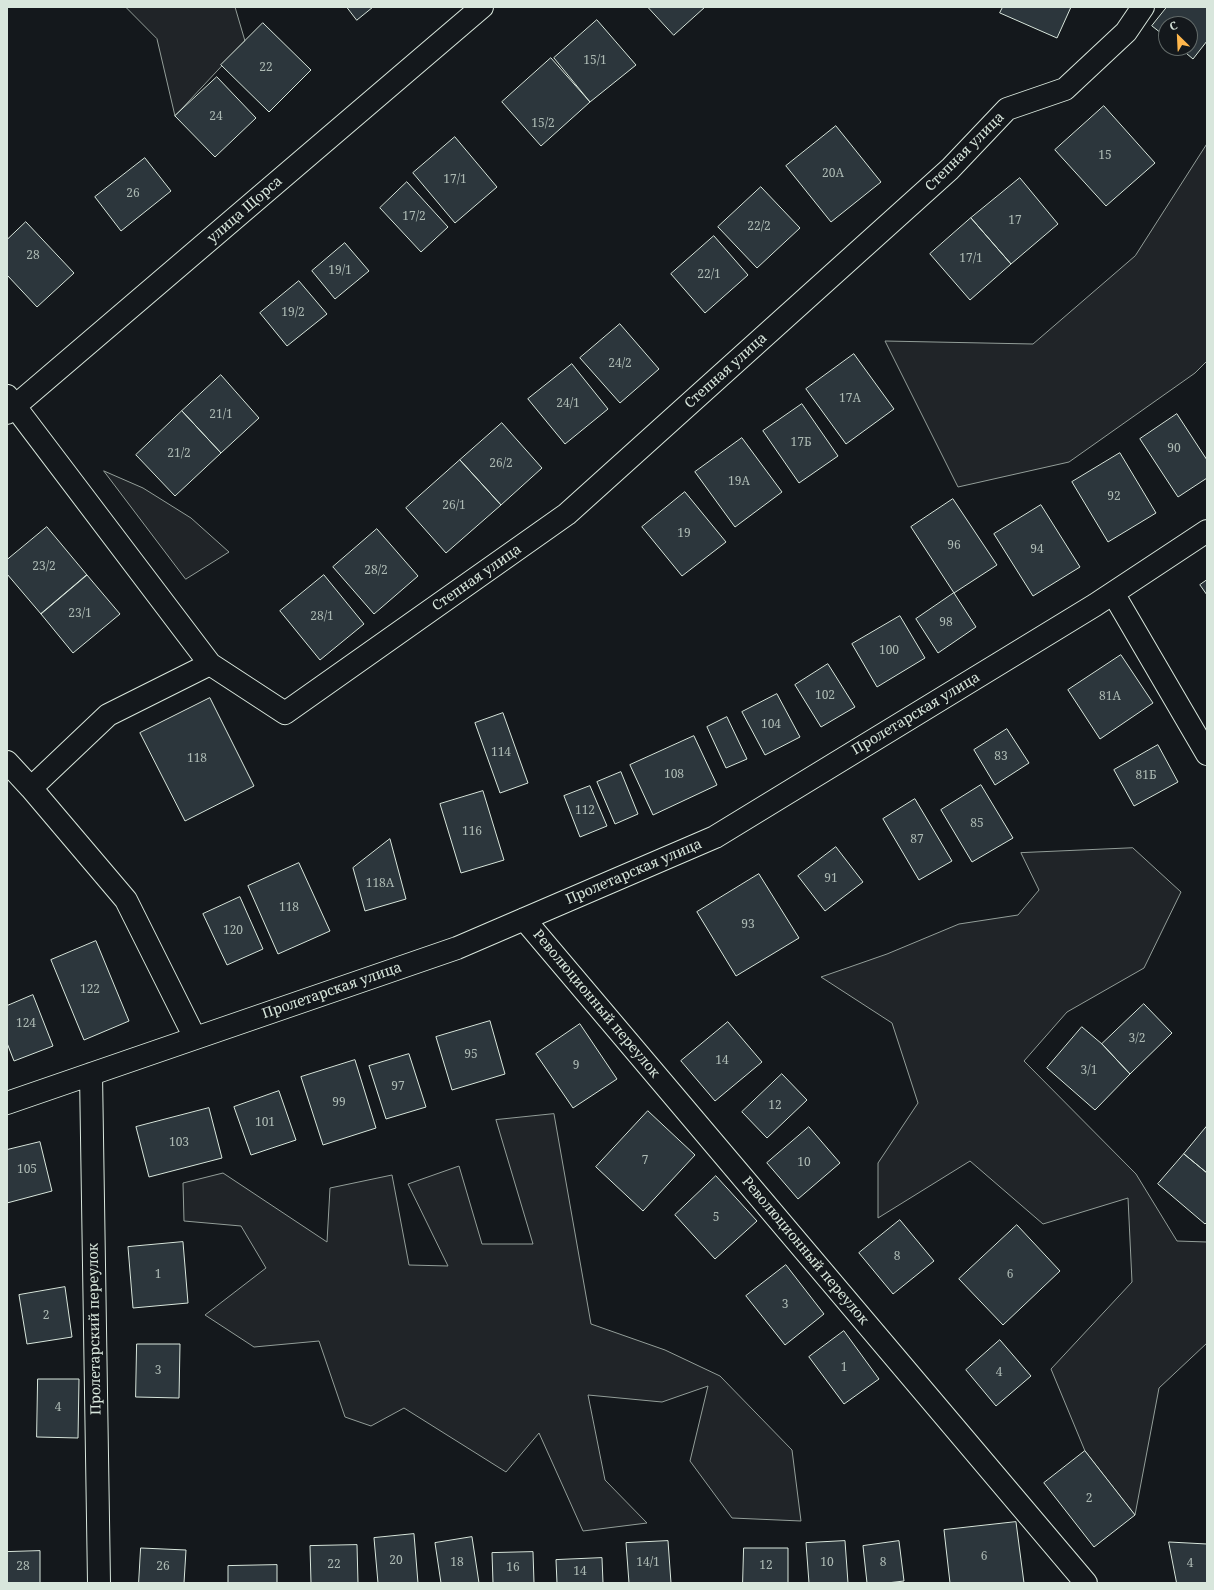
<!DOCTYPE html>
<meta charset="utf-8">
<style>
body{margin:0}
#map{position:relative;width:1214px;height:1590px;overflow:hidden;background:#14181c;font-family:"Noto Serif",serif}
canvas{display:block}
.frame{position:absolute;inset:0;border:8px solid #d8e6dc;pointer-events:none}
.north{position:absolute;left:1158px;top:16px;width:40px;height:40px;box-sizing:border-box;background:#14181c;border:1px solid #626a69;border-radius:50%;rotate:336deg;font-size:11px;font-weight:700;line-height:16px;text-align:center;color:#d8e6dc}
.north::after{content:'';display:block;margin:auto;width:14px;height:18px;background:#ffb74d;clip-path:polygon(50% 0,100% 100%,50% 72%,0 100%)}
</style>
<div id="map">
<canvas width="1214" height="1590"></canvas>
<div class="frame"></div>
<div class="north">С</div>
</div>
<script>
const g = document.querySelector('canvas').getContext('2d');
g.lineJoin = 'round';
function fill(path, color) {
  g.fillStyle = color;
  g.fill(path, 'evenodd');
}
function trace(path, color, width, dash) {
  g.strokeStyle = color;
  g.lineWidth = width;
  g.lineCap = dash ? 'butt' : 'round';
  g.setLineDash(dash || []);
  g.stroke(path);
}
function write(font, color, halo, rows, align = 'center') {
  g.font = font + ' "Noto Serif",serif';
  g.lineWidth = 3;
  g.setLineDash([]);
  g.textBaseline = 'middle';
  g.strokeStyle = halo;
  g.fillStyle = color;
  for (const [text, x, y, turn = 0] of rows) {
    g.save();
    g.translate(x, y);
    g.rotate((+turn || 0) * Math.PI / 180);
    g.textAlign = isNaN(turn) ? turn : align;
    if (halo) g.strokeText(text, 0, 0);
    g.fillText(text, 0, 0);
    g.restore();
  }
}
const green = new Path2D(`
 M 126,7 L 235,7 L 245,41 L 175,116 L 157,39 Z
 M 1207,144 L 1207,361 L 1195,373 L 1069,462 L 958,487 L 885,341 L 1033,344 L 1135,256 Z
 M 104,471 L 143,488 L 191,518 L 229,552 L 186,579 Z
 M 1133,848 L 1181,892 L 1144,968 L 1067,1012 L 1024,1061 L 1136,1174 L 1177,1241 L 1207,1242 L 1207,1343 L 1159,1388 L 1135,1515 L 1085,1451 L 1051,1369 L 1132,1282 L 1128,1198 L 1043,1224 L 970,1161 L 878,1218 L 878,1163 L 918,1103 L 892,1023 L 821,977 L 887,954 L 959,924 L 1018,915 L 1039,890 L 1021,853 Z
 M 554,1114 L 591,1324 L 665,1350 L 720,1376 L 792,1450 L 801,1521 L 732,1518 L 690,1461 L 708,1386 L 662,1402 L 588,1395 L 605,1480 L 647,1523 L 583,1531 L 539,1433 L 506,1472 L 404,1408 L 371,1426 L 345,1417 L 319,1341 L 254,1347 L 205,1315 L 266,1268 L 241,1226 L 184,1221 L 183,1183 L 223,1173 L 327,1242 L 330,1188 L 392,1175 L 409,1265 L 448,1266 L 408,1184 L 459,1166 L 482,1244 L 533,1244 L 496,1120 Z`);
fill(green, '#202428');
trace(green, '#939e99', 1);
const building = new Path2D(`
 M 347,7 L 373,7 L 357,20 Z
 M 648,7 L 705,7 L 674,35 Z
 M 1003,7 L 1071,7 L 1057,38 L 1000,13 Z
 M 1167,7 L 1207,7 L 1207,41 L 1193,59 L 1180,48 L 1190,48 L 1190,24 L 1166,24 L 1166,37 L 1152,26 Z
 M 597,20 L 636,65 L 590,102 L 554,58 Z
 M 263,23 L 311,70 L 269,112 L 221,65 Z
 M 551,58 L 590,102 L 541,146 L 502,102 Z
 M 217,77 L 256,118 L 215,157 L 175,116 Z
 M 1104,106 L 1155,163 L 1106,206 L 1055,150 Z
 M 836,126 L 881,182 L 831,222 L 786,166 Z
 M 455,137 L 497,187 L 455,223 L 413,173 Z
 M 145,158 L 171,191 L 121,231 L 95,197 Z
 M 1020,178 L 1058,224 L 1011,264 L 971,218 Z
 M 407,182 L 448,227 L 421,252 L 380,208 Z
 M 761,187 L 800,228 L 757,268 L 718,227 Z
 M 971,218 L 1011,264 L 970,300 L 930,254 Z
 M 26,222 L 74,273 L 37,307 L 7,275 L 7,240 Z
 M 714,236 L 748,275 L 705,313 L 671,274 Z
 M 345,243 L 369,271 L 335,299 L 312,271 Z
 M 299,281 L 327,314 L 287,346 L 260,313 Z
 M 620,324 L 659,369 L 620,403 L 580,358 Z
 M 854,354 L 894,409 L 846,444 L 806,389 Z
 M 572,364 L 608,409 L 565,444 L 528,399 Z
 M 221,375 L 259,418 L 221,453 L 182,411 Z
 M 802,404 L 838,456 L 799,483 L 763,431 Z
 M 182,411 L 221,453 L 175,496 L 136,455 Z
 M 1177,414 L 1207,460 L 1207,478 L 1178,497 L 1140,439 Z
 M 502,423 L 542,468 L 501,505 L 460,460 Z
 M 742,438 L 782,492 L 735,527 L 695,472 Z
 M 1120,453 L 1156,513 L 1108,542 L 1072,482 Z
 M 460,460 L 501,505 L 446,553 L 406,508 Z
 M 685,492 L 726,542 L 682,576 L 642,527 Z
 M 953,499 L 997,565 L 954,593 L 911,527 Z
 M 1041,505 L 1080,567 L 1033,596 L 994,534 Z
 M 47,527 L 87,575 L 41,614 L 7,574 L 7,560 Z
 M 377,529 L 418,576 L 374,614 L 333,567 Z
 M 87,575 L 120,614 L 73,653 L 41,614 Z
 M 324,575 L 364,624 L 320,660 L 280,611 Z
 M 1207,580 L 1207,595 L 1200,585 Z
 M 954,593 L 976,627 L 938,653 L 916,619 Z
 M 900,616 L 925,658 L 877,687 L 852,644 Z
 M 1121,655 L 1153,703 L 1100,739 L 1068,690 Z
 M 828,664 L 855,707 L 821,727 L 795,685 Z
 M 777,694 L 800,737 L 765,755 L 742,712 Z
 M 210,698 L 254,786 L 185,821 L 140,733 Z
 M 503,713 L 528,783 L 500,793 L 475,723 Z
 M 727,717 L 747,759 L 726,768 L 707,727 Z
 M 1007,729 L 1029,763 L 995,785 L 974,750 Z
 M 694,736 L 717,785 L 653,815 L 630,765 Z
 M 1158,745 L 1178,782 L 1134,806 L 1114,770 Z
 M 621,772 L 638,814 L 615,824 L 597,782 Z
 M 981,785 L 1013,838 L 972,862 L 941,810 Z
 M 590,786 L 607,826 L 580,837 L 564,796 Z
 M 483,791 L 504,860 L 461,873 L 440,804 Z
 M 915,799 L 952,861 L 919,880 L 883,819 Z
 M 390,839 L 406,899 L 365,911 L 353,868 Z
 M 836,847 L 863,882 L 825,911 L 798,876 Z
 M 299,863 L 330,931 L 278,954 L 248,886 Z
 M 759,874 L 799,938 L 736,976 L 697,912 Z
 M 240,897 L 263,949 L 227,965 L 203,914 Z
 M 96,941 L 129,1021 L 84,1040 L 51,960 Z
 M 33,995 L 53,1046 L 14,1061 L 7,1043 L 7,1006 Z
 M 1144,1004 L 1172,1033 L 1130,1074 L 1102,1044 Z
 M 490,1021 L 505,1074 L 452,1090 L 436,1037 Z
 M 728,1022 L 762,1062 L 715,1101 L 681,1061 Z
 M 580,1024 L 617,1079 L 573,1108 L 536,1054 Z
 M 1082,1027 L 1102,1044 L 1130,1074 L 1095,1110 L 1047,1068 Z
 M 409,1054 L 426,1107 L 386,1119 L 369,1066 Z
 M 355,1060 L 376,1128 L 323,1145 L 301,1077 Z
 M 782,1074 L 807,1100 L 767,1138 L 742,1112 Z
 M 279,1091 L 296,1140 L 251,1155 L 234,1107 Z
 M 209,1108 L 222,1158 L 149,1177 L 136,1127 Z
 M 648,1111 L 695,1155 L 643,1211 L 596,1167 Z
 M 1207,1126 L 1207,1173 L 1184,1154 Z
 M 809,1127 L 840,1163 L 798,1199 L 767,1163 Z
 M 40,1142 L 52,1191 L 7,1203 L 7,1150 Z
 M 1184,1154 L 1207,1173 L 1207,1222 L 1205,1224 L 1158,1184 Z
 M 716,1176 L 757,1221 L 715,1259 L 675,1215 Z
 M 900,1220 L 934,1261 L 893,1294 L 859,1253 Z
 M 1017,1225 L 1060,1271 L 1003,1325 L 959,1279 Z
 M 183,1242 L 188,1303 L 133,1308 L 128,1247 Z
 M 786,1265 L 824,1314 L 785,1345 L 746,1296 Z
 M 65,1287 L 72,1337 L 27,1344 L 19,1295 Z
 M 844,1331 L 879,1379 L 844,1404 L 809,1357 Z
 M 1000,1340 L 1031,1376 L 996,1406 L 966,1370 Z
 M 137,1344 L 180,1344 L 179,1398 L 136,1397 Z
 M 38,1379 L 79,1379 L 78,1438 L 37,1437 Z
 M 1085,1451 L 1135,1515 L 1094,1547 L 1044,1483 Z
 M 1016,1522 L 1024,1583 L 950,1583 L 944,1530 Z
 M 414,1534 L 418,1583 L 378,1583 L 374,1538 Z
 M 472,1537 L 479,1583 L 441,1583 L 435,1543 Z
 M 668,1541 L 671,1583 L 629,1583 L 626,1543 Z
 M 845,1541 L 848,1583 L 809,1583 L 806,1543 Z
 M 899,1541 L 904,1581 L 887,1583 L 867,1583 L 863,1546 Z
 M 1169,1542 L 1207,1544 L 1207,1583 L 1177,1583 Z
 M 357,1545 L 358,1583 L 311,1583 L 310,1546 Z
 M 141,1548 L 186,1550 L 184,1583 L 139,1583 Z
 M 744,1548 L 788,1548 L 788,1583 L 743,1583 Z
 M 40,1551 L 40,1583 L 7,1583 L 7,1552 Z
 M 533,1552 L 534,1583 L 493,1583 L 492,1553 Z
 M 602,1558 L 603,1583 L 557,1583 L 556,1560 Z
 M 277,1565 L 277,1583 L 228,1583 L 228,1566 Z`);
fill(building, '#2c363c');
trace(building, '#d8e6dc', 1);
const minor = new Path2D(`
 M 7,396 L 210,664 L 285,713 L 567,514 L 950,169 L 1007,109 L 1065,89 L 1126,32 L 1143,7
 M 7,413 L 482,7
 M 1113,593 L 1207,754
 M 7,762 L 31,788 L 126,900 L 195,1038
 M 31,788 L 108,715 L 210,664
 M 524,919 L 1086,1583
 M 91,1074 L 99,1583
 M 7,1103 L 457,948 L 715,837 L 1095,605 L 1207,531`);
trace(minor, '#d8e6dc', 24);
trace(minor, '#14181c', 22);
write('12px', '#adbab4', null, [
 ["15/1",595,61],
 ["22",266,68],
 ["24",216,117],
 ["15/2",543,124],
 ["15",1105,156],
 ["20А",833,174],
 ["17/1",455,180],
 ["26",133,194],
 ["17/2",414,217],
 ["17",1015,221],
 ["22/2",759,227],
 ["28",33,256],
 ["17/1",971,259],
 ["19/1",340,271],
 ["22/1",709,275],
 ["19/2",293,313],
 ["24/2",620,364],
 ["17А",850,399],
 ["24/1",568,404],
 ["21/1",221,415],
 ["17Б",801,443],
 ["90",1174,449],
 ["21/2",179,454],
 ["26/2",501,464],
 ["19А",739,482],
 ["92",1114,497],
 ["26/1",454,506],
 ["19",684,534],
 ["96",954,546],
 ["94",1037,550],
 ["23/2",44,567],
 ["28/2",376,571],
 ["23/1",80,614],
 ["28/1",322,617],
 ["98",946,623],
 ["100",889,651],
 ["102",825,696],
 ["81А",1110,697],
 ["104",771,725],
 ["114",501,753],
 ["83",1001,757],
 ["118",197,759],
 ["108",674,775],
 ["81Б",1146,776],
 ["112",585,811],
 ["85",977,824],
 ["116",472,832],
 ["87",917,840],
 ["91",831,879],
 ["118А",380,884],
 ["118",289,908],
 ["93",748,925],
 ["120",233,931],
 ["122",90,990],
 ["124",26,1024],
 ["3/2",1137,1039],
 ["95",471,1055],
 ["14",722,1061],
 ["9",576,1066],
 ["3/1",1089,1071],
 ["97",398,1087],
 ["99",339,1103],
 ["12",775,1106],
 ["101",265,1123],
 ["103",179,1143],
 ["7",645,1161],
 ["10",804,1163],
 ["105",27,1170],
 ["5",716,1218],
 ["8",897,1257],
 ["1",158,1275],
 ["6",1010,1275],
 ["3",785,1305],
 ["2",46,1316],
 ["1",844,1368],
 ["3",158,1371],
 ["4",999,1373],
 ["4",58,1408],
 ["2",1089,1499],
 ["6",984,1557],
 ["20",396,1561],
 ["18",457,1563],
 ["14/1",648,1563],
 ["10",827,1563],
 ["8",883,1563],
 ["4",1190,1564],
 ["22",334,1565],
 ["12",766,1566],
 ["28",23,1567],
 ["26",163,1567],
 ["16",513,1568],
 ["14",580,1572]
]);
write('14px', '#d8e6dc', '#14181c', [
 ["Степная улица",965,152,-45],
 ["улица Щорса",245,210,-41],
 ["Степная улица",726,371,-42],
 ["Степная улица",477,578,-35],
 ["Пролетарская улица",916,714,-31],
 ["Пролетарская улица",634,872,-23],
 ["Пролетарская улица",332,991,-19],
 ["Революционный переулок",596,1004,50],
 ["Революционный переулок",805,1251,50],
 ["Пролетарский переулок",95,1329,-91]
]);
</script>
